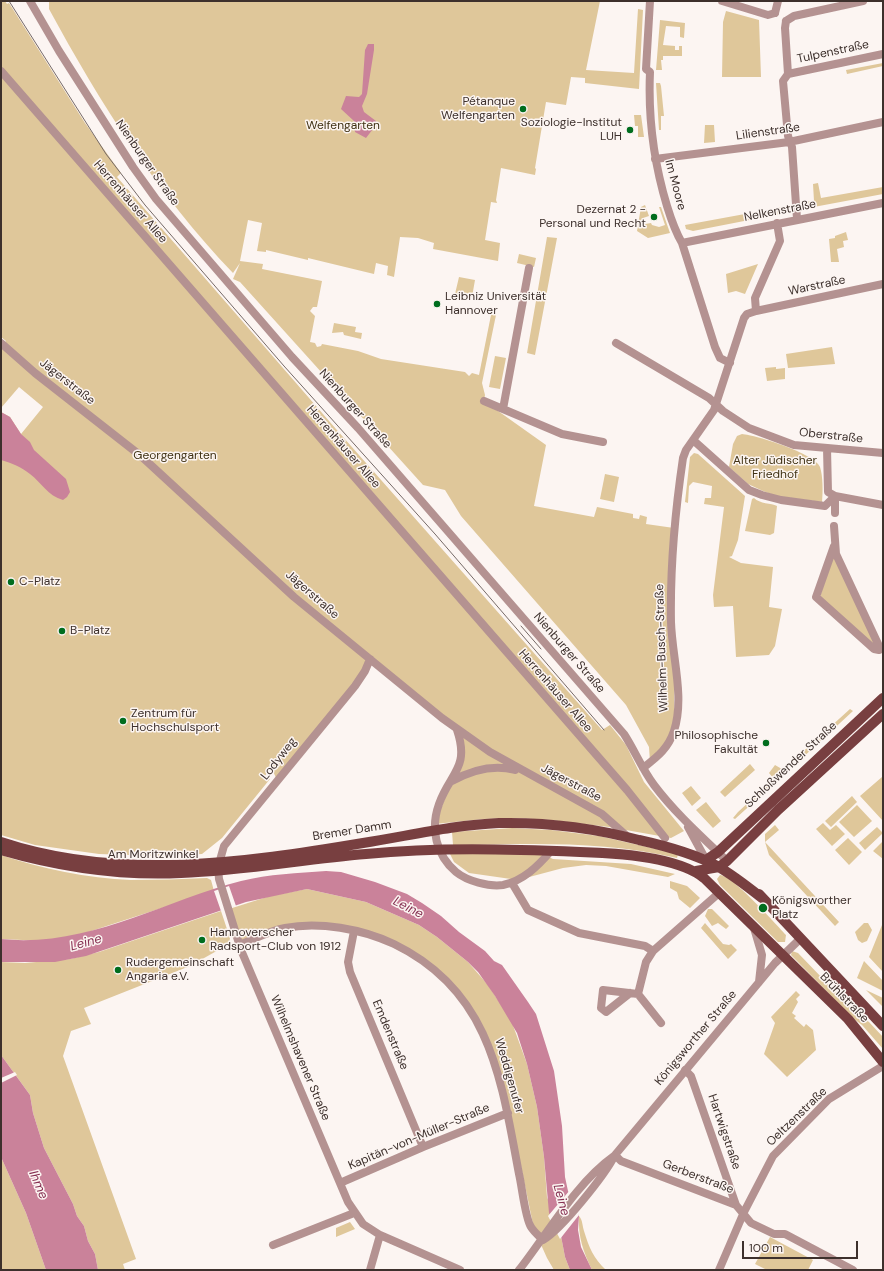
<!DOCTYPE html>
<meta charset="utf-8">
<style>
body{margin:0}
#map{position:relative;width:884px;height:1271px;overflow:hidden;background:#fcf5f2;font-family:"DM Sans",sans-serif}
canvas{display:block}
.frame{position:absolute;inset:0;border:2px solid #3d302c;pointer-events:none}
.scale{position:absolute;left:742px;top:1241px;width:116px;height:18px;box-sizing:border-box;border:2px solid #3d302c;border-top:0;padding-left:5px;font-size:12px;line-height:14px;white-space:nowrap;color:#3d302c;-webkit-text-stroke:3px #fcf5f2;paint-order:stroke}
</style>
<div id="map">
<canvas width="884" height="1271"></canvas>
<div class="frame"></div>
<div class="scale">100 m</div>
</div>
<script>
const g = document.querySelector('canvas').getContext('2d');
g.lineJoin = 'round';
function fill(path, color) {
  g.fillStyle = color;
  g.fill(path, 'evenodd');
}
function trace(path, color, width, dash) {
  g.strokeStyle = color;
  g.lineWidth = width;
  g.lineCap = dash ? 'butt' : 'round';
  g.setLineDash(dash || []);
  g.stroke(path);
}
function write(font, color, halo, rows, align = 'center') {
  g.font = font + ' "DM Sans",sans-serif';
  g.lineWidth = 3;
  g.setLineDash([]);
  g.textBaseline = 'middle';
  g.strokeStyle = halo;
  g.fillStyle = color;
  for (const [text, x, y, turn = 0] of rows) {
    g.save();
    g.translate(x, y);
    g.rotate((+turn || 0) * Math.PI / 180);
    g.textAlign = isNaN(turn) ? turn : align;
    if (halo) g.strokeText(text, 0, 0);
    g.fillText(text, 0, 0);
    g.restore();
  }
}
fill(new Path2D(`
 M 1,1 L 5,1 L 7,4 L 9,3 L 85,123 L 121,173 L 117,177 L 336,429 L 602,730 L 610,725 L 626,745 L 644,782 L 684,831 L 671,838 L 609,827 L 551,820 L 517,818 L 483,819 L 435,824 L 461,758 L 457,730 L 370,659 L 365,671 L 277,780 L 271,767 L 265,776 L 270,779 L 222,838 L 202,854 L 157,856 L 99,854 L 35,845 L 1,835 L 1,412 L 10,417 L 21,434 L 43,407 L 19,387 L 1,408 L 1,347 L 6,341 L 1,337 Z
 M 49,1 L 600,1 L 586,70 L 634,73 L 638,9 L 643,10 L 639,89 L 585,83 L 585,78 L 571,77 L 566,105 L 546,102 L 535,168 L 536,169 L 535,175 L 501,168 L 496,200 L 497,203 L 491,202 L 485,240 L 500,243 L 498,261 L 433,249 L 434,243 L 418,238 L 400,237 L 394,277 L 387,275 L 388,266 L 376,263 L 374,274 L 308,258 L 308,260 L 266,250 L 266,252 L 257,251 L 262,223 L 248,220 L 240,261 L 263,264 L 262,269 L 322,281 L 317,307 L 313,307 L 310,311 L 315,316 L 310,342 L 315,343 L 317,347 L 321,346 L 322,344 L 358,351 L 381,359 L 465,372 L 469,376 L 472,373 L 479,375 L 491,315 L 496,315 L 482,383 L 485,395 L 484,401 L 546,445 L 534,506 L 594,517 L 597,507 L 633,514 L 633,518 L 639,519 L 640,515 L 647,517 L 646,524 L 674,528 L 674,732 L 650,762 L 649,747 L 626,705 L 461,516 L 445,490 L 423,485 L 240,282 L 233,279 L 240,263 L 233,273 C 158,195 100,103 49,9 Z
 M 726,11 L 759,20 L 761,77 L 722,77 L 723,22 Z
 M 660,20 L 685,23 L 684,38 L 680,37 L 680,27 L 666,26 L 663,45 L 675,46 L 675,50 L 679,50 L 679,46 L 682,46 L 682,56 L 663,56 L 663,60 L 661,60 L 662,70 L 656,70 Z
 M 883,63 L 883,66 L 847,74 L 846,70 Z
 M 656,83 L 660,83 L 661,86 L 664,116 L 661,116 L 661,130 L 659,130 Z
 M 634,115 L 641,115 L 644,137 L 638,137 L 638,126 L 635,126 Z
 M 705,125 L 714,125 L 715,142 L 704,143 Z
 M 818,183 L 821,198 L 883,187 L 883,194 L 803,209 L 801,202 L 814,201 L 813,184 Z
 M 645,205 L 649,216 L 643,218 L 645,224 L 651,223 L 652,225 L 659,227 L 665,225 L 659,207 L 661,207 L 670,233 L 648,238 L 637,231 L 641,207 Z
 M 783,207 L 780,214 L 693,231 L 686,229 L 685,225 Z
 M 846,232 L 848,240 L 843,241 L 844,247 L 837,249 L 839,262 L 831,262 L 829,239 L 835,238 L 835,236 Z
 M 547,237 L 557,238 L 535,355 L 527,353 Z
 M 519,254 L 536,258 L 534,267 L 517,263 Z
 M 758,264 L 745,294 L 736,291 L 728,293 L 726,274 Z
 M 459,277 L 475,280 L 472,297 L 455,294 Z
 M 334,323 L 356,327 L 355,332 L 362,333 L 361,339 L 344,335 L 343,332 L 332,333 Z
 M 832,347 L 835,364 L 788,368 L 786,354 Z
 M 495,356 L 506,358 L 500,389 L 489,387 Z
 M 776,367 L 776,369 L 785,368 L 785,379 L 767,381 L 765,368 Z
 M 742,434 C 756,435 816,454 820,467 C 823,476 823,492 822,502 L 776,496 L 763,491 L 748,484 L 729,467 L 733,444 L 737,436 Z
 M 694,453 L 698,454 L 745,496 L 738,540 L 732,556 L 729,557 L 741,563 L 773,567 L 769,607 L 782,609 L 775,646 L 769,655 L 736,657 L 733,606 L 714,607 L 713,595 L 724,507 L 704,504 L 705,498 L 711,498 L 712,486 L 693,482 L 689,486 L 688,503 L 685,502 L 690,457 Z
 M 605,474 L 619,477 L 614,502 L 600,499 Z
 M 754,498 C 760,504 771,503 777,506 L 774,533 L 770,535 L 745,531 L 752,499 Z
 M 834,546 L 879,650 L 819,601 Z
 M 850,709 L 853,711 L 800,760 L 797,757 Z
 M 750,764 L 755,770 L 725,797 L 720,792 Z
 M 775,765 L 787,772 L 735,819 L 733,818 L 738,812 L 774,779 L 769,773 Z
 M 882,777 L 883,778 L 883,821 L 860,796 Z
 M 691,786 L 701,798 L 692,806 L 682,793 Z
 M 852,796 L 857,802 L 831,827 L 825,821 Z
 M 706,802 L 721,821 L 713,828 L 696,810 Z
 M 857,805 L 872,821 L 854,837 L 839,822 Z
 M 823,823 L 830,830 L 836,825 L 845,834 L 832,846 L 816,829 Z
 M 775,825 L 779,830 L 765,842 L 839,922 L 835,926 L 769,855 L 765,842 L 765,834 Z
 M 877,827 L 883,833 L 865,850 L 859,843 Z
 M 512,828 L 551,830 L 599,836 L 678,854 L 677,858 C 602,840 530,844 453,845 L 452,832 Z
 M 848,838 L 862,852 L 849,865 L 835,850 Z
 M 883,841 L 883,859 L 873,851 Z
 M 450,854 L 542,854 L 553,859 L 631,864 L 675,874 L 668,877 L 606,866 L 586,865 L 563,868 L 518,880 L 469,873 L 454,862 Z
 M 1,855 C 42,869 87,878 131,880 C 156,880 182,879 207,878 L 211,880 L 214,891 L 79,935 L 44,941 L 1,939 Z
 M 720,875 C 733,876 775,923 786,935 L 785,942 L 778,942 L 720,885 L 717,879 Z
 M 670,881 L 687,886 L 700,898 L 690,908 L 679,899 L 677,892 L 670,888 Z
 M 307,889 L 366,902 L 419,925 L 437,937 L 468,962 L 488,985 L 511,1020 L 527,1064 L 537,1107 L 544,1157 L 547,1197 L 561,1236 L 565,1257 L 570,1270 L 554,1270 L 547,1258 L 534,1229 L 510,1113 L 471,1011 L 431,967 L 369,935 L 304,926 L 239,945 L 229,909 L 270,896 Z
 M 882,894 L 883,895 L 883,972 L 869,957 L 882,925 Z
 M 708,909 L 712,909 L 729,926 L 726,929 L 718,923 L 712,926 L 705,916 Z
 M 221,911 L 230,938 L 229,944 L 190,966 L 84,1008 L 91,1024 L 71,1031 L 63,1056 L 136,1259 L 123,1264 L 125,1270 L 98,1270 L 95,1254 L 88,1241 L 84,1226 L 77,1216 L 73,1204 L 44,1148 L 33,1113 L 30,1095 L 1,1055 L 1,962 L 25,963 L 70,959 L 99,952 Z
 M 705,923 L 723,944 L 729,945 L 731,944 L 737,950 L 728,959 L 701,928 Z
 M 864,923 L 868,923 L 872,930 L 867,941 L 862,943 L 858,940 L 855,932 Z
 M 792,951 L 798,953 L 853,1010 L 869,1022 L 883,1037 L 883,1049 L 862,1025 L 854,1019 L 791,955 Z
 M 864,961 L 883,981 L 883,991 L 857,978 Z
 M 866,990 L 883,998 L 883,1007 Z
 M 796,991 L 800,995 L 796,999 L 798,1002 L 792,1013 L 796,1016 L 794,1018 L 804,1027 L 806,1024 L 813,1030 L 816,1050 L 787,1077 L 764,1054 L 775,1023 L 771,1017 Z
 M 1,1157 L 26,1213 L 46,1270 L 1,1270 Z
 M 579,1216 C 583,1221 582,1225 584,1231 C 589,1247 593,1258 606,1270 L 592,1270 C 583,1251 578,1237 579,1216 Z
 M 350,1222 L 355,1229 L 336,1237 L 336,1228 Z
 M 770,1237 L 813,1260 L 808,1270 L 767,1270 L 755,1264 Z`), '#dfc79a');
fill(new Path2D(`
 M 368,44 L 374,44 L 374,50 L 367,94 L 362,106 L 364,112 L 376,121 L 376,125 L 366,138 L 355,132 L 354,121 L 341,109 L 346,96 L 359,97 L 362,94 L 365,50 Z
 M 1,412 L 10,417 L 21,434 L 30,442 L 34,450 L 66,479 L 70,492 L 67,497 L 63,500 C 48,496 41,482 30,474 C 21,467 12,463 1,460 Z
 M 326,871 L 341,872 L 375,882 L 407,894 L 422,903 L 441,916 L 459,932 L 485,951 L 494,961 L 502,965 L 528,1002 L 536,1014 L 554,1071 L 562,1126 L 565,1177 L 568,1191 L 579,1216 L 578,1230 L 581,1247 L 592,1270 L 570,1270 L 565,1257 L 561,1236 L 549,1213 L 544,1157 L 537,1107 L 527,1064 L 517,1033 L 495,996 L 478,972 L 468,962 L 437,937 L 419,925 L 366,902 L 307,889 L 246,902 L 86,956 L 55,962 L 1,962 L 1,939 C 88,948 160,902 241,881 C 269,874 298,873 326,871 Z
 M 1,1055 L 30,1095 L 33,1113 L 44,1148 L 73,1204 L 77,1216 L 84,1226 L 88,1241 L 95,1254 L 98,1270 L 46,1270 L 26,1213 L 1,1157 Z`), '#ca829a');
fill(new Path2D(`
 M 229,886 L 236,906 L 221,911 L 214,891 Z
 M 15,1072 L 17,1075 L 1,1083 L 1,1078 Z
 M 570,1190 L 579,1215 L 560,1239 L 548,1216 Z`), '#fcf5f2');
trace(new Path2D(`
 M 30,1 L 59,51 L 133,167 L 156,199 L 292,357 L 358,428 L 624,734 C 635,751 642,769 654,785 C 675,813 702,837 727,861
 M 650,1 L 646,69 L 650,72 C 648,117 654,163 667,206 C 671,219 675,231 682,243 L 715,347 L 720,358 L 730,363
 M 722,1 L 768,15 L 775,13
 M 775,13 L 778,1
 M 786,21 L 785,28 L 788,74 L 783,81 L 788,136 L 792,147 L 797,219
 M 786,21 L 794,16 L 863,1
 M 1,71 L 627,790 L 665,838
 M 788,74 L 883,54
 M 655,159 L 789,142 L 883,122
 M 682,243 L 883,203
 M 756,311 L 883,284
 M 1,343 L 35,373 L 141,456 L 294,597 L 442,718 L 490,752 L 602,814 L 628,837
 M 616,343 L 709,398 L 723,411 L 749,428 L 794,445 L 883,453
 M 484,401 L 562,434 L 603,442
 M 503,409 L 529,268
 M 693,440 L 749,490 L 762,495 L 781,500 L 825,506 L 835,496
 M 827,448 L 828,492 L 835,496 L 883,505
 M 835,513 L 835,496
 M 834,546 L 816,597 L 874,649 L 879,650 L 879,646 L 836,554 L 834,526
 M 370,659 L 365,671 L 355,686 L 224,846 L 218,867 L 219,879 L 241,950 L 348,1202 L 363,1224 L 380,1235 L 460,1270
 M 457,730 C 470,768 450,773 439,804 C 430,829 436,855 456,872 C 467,881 489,887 503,885 C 523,881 538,866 551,851
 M 643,768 C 657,757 668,749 674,731 C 685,697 672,657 671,622 C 670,567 675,512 683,458 L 686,450 L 714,410 L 744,318 L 747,314 L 756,311 L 755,298 L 780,241 L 777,223
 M 452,781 C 472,770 493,764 515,770
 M 688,827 L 706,860
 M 512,883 L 528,910 L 579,933 L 645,946 L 653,951
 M 754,928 L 762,955 L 759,982
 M 354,931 L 348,962 L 350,972 L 423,1147
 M 239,945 C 254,939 269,931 285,928 C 319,921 362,929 394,944 C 491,991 501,1079 519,1174 C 522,1186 525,1218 531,1227 C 534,1232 539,1236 543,1240
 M 630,993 L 606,1012 L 601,1008 L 603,990 L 638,994
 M 661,1023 L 638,994 L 646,962 L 653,951 L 719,893
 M 685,1070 L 691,1076 L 736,1205
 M 615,1155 L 621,1161 L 736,1205 L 751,1223 L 774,1234 L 785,1234 L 853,1270
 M 340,1183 L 423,1147 L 508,1113
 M 543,1240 C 561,1230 605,1175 615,1155 L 775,963 L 800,939
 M 273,1245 L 354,1213
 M 370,1270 L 380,1235
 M 519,1270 C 548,1233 576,1183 614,1156
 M 719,1270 L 744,1212 L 773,1156 L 829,1099 L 883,1066`), '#b49291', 8);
trace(new Path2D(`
 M 1,842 C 118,881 244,863 363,843 C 408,836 453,825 499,823 C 546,822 594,828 639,840 C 666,846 693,853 717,866 C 733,875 748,887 762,898
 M 1,850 C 60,867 119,876 181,873 C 243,871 304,859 366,854 C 436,847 509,849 580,852 C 614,853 677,856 704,878 L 848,1019 L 883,1062
 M 706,860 L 718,852 L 883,698
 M 696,871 L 719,867 L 727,861 L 778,810 L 883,714
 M 759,894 L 883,1026`), '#783f40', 10);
trace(new Path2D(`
 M 9,1 L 106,154 L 145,205 L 284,366 L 435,534 L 604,730
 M 521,626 L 541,649`), '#766a67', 1);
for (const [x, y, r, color] of [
 [523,109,4,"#006d1e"],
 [630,130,4,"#006d1e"],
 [654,217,4,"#006d1e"],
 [437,304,4,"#006d1e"],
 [11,582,4,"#006d1e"],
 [62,631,4,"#006d1e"],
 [123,721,4,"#006d1e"],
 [766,743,4,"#006d1e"],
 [763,908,5,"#006d1e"],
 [202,940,4,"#006d1e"],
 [118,970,4,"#006d1e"]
]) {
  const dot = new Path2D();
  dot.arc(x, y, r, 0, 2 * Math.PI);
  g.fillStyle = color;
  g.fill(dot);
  trace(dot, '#fcf5f2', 1.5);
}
write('12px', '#3d302c', '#fcf5f2', [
 ["Tulpenstraße",833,52,-12],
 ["Lilienstraße",768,132,-8],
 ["Nienburger Straße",147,163,55],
 ["Im Moore",675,185,75],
 ["Herrenhäuser Allee",130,202,49],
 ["Nelkenstraße",780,211,-11],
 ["Warstraße",817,286,-12],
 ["Jägerstraße",67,382,38],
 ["Nienburger Straße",355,409,48],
 ["Oberstraße",831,436,6],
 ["Herrenhäuser Allee",343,447,49],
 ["Jägerstraße",312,595,41],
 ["Wilhelm-Busch-Straße",662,648,-92],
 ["Nienburger Straße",569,653,49],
 ["Herrenhäuser Allee",555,691,49],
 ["Lodyweg",279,759,-52],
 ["Schloßwender Straße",791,765,-43],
 ["Jägerstraße",571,783,28],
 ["Bremer Damm",352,831,-9],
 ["Am Moritzwinkel",153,855],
 ["Brühlstraße",844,998,46],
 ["Emdenstraße",390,1035,67],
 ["Königsworther Straße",696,1038,-50],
 ["Wilhelmshavener Straße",300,1058,67],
 ["Weddigenufer",509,1076,74],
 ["Oeltzenstraße",797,1117,-44],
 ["Hartwigstraße",724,1132,71],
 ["Kapitän-von-Müller-Straße",419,1137,-23],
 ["Gerberstraße",698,1177,21]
]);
write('12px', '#3d302c', '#fcf5f2', [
 ["Pétanque",515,102,"right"],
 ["Welfengarten",515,116,"right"],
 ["Soziologie-Institut",622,123,"right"],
 ["LUH",622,137,"right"],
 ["Dezernat 2 -",646,210,"right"],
 ["Personal und Recht",646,224,"right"],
 ["Leibniz Universität",445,297],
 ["Hannover",445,311],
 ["C-Platz",19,582],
 ["B-Platz",70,631],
 ["Zentrum für",131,714],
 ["Hochschulsport",131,728],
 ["Philosophische",758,736,"right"],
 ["Fakultät",758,750,"right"],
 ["Königsworther",772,901],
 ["Platz",772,915],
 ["Hannoverscher",210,933],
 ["Radsport-Club von 1912",210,947],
 ["Rudergemeinschaft",126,963],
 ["Angaria e.V.",126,977]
], 'left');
write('12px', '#403214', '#fcf5f2', [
 ["Welfengarten",343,126],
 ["Georgengarten",175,456],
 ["Alter Jüdischer",775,461],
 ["Friedhof",775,475]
]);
write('italic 13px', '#863052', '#fcf5f2', [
 ["Leine",408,908,27],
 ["Leine",86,943,-15],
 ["Ihme",38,1185,67],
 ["Leine",561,1200,75]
]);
</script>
